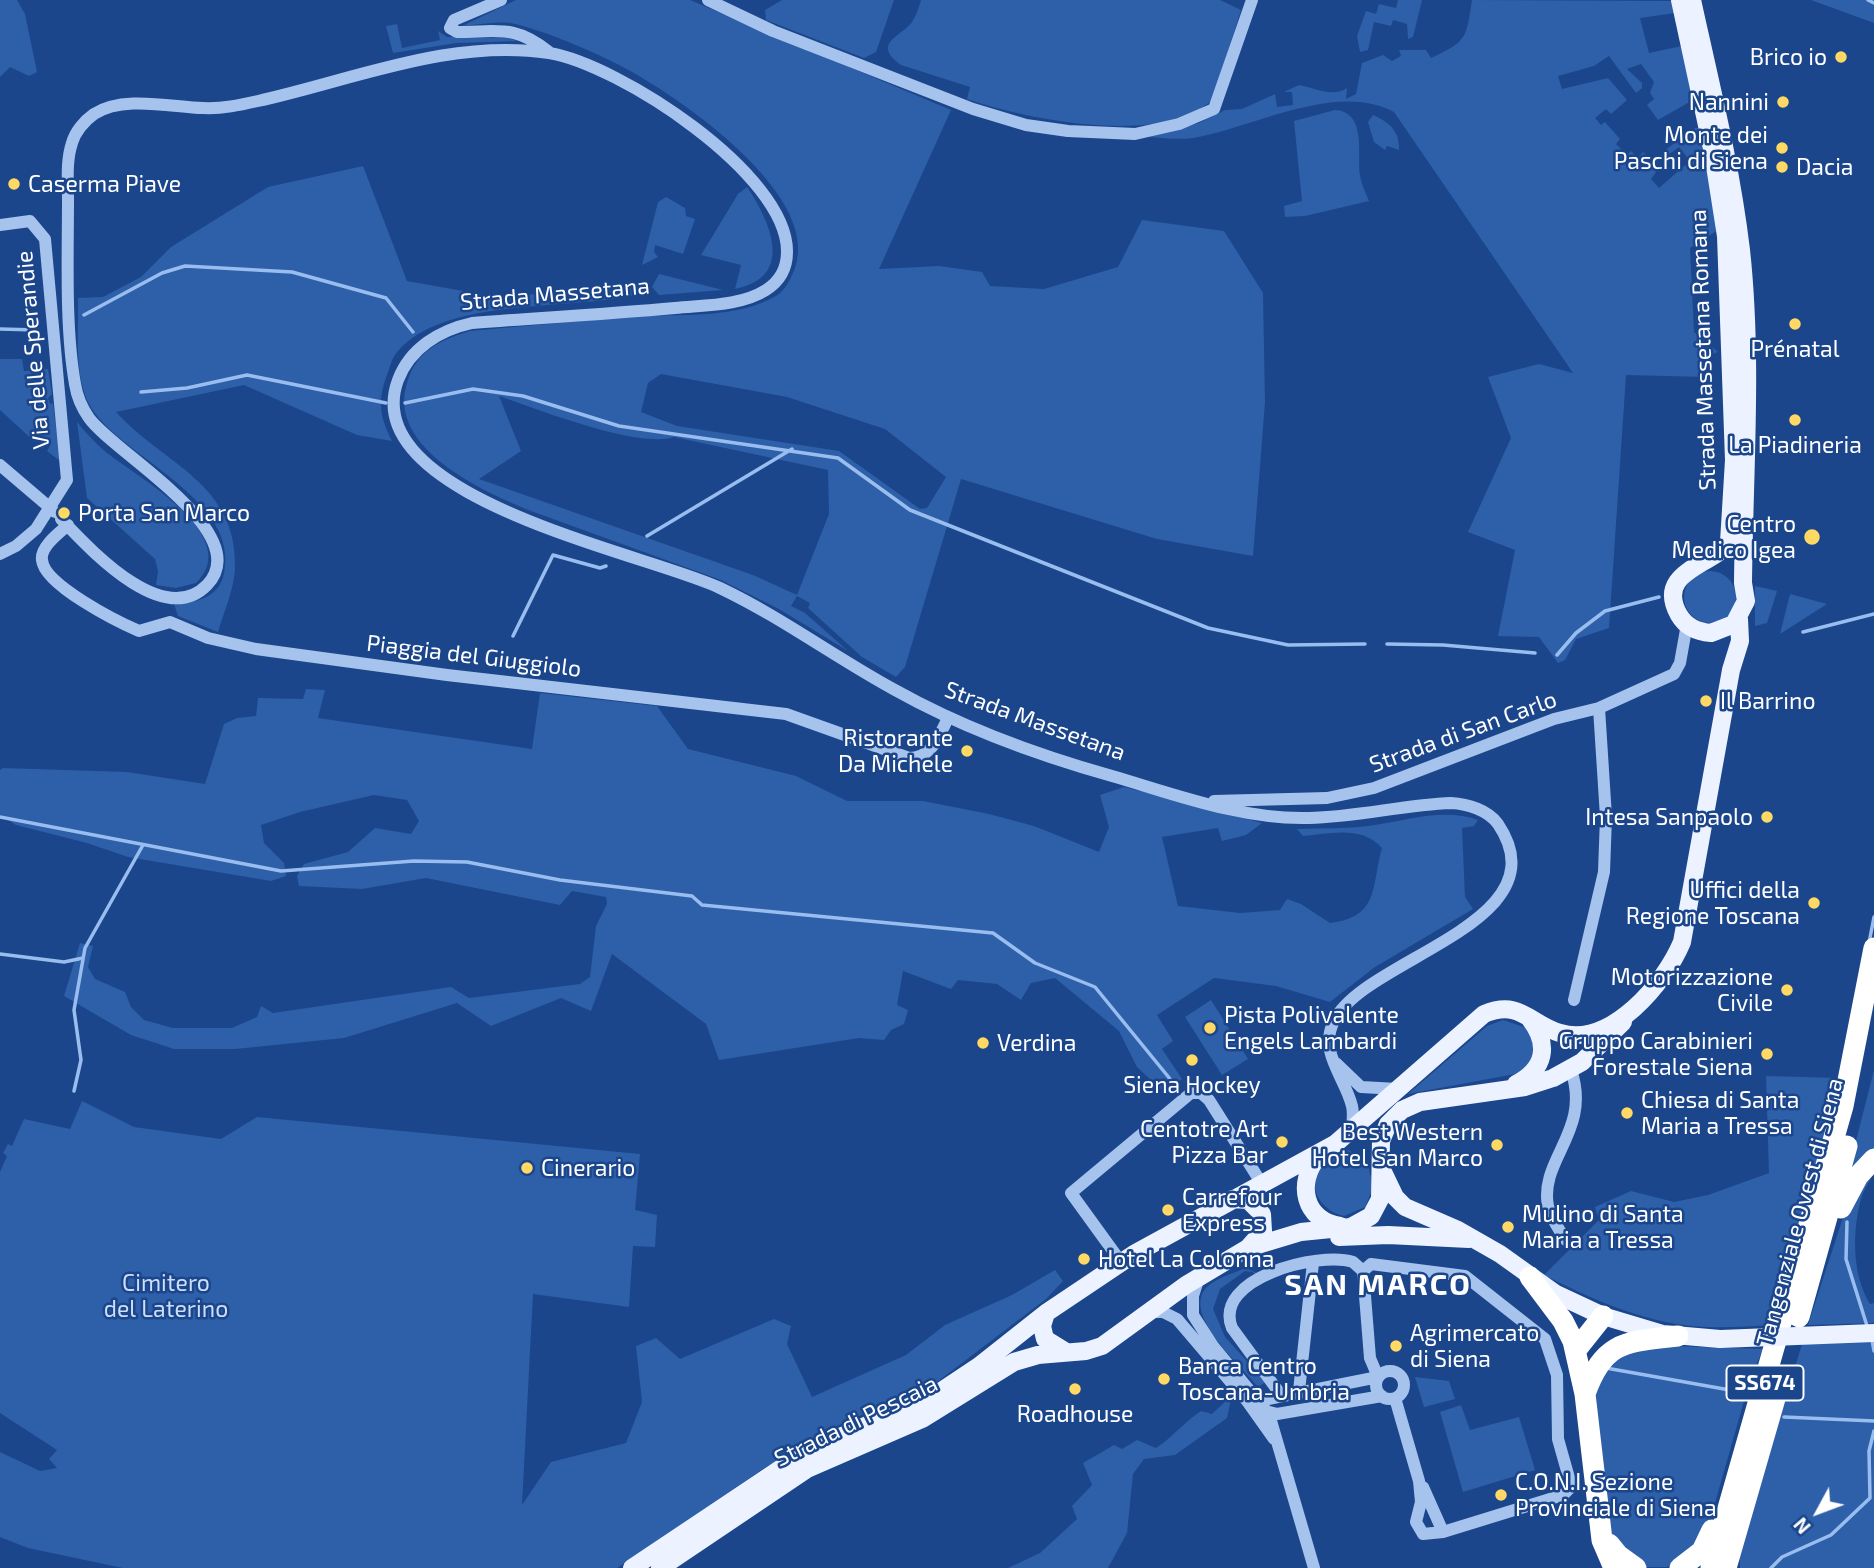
<!DOCTYPE html>
<meta charset="utf-8">
<style>
body{margin:0}
#map{position:relative;width:1874px;height:1568px;overflow:hidden;background:#1b468b;font-family:"Exo 2",sans-serif}
canvas{display:block}
.north{position:absolute;left:1783px;top:1477px;width:70px;height:70px;-webkit-text-stroke:5px #1b468b;paint-order:stroke;rotate:229deg;font-size:19px;font-weight:700;line-height:28px;text-align:center;color:#fff}
.north::after{content:'';display:block;margin:auto;width:24px;height:32px;background:#fff;clip-path:polygon(50% 0,100% 100%,50% 72%,0 100%)}
</style>
<div id="map">
<canvas width="1874" height="1568"></canvas>
<div class="north">N</div>
</div>
<script>
const g = document.querySelector('canvas').getContext('2d');
g.lineJoin = 'round';
function fill(path, color) {
  g.fillStyle = color;
  g.fill(path, 'evenodd');
}
function trace(path, color, width, dash) {
  g.strokeStyle = color;
  g.lineWidth = width;
  g.lineCap = dash ? 'butt' : 'round';
  g.setLineDash(dash || []);
  g.stroke(path);
}
function write(font, color, halo, rows, align = 'center') {
  g.font = font + ' "Exo 2",sans-serif';
  g.lineWidth = 5;
  g.setLineDash([]);
  g.textBaseline = 'middle';
  g.strokeStyle = halo;
  g.fillStyle = color;
  for (const [text, x, y, turn = 0] of rows) {
    g.save();
    g.translate(x, y);
    g.rotate((+turn || 0) * Math.PI / 180);
    g.textAlign = isNaN(turn) ? turn : align;
    if (halo) g.strokeText(text, 0, 0);
    g.fillText(text, 0, 0);
    g.restore();
  }
}
fill(new Path2D(`
 M 0,0 L 17,0 L 25,14 L 37,72 L 29,76 L 10,67 L 0,77 Z
 M 516,0 L 690,0 L 951,110 L 879,269 L 939,266 L 982,272 L 990,286 L 1044,289 L 1118,267 L 1142,220 L 1224,231 L 1263,293 L 1265,402 L 1253,556 L 1157,539 L 961,479 L 905,667 L 896,677 L 862,657 L 808,608 L 810,603 L 797,596 L 791,606 L 805,613 L 848,651 L 779,609 L 721,580 L 531,511 C 484,492 386,448 407,383 C 416,351 440,340 470,331 C 528,326 586,320 644,316 C 687,314 736,318 774,297 C 785,292 791,278 795,268 C 823,192 667,87 609,60 C 585,48 541,30 515,24 C 500,20 478,25 462,26 ZM 661,374 L 787,397 L 885,429 L 946,477 L 927,508 L 920,509 L 839,451 L 677,426 L 641,412 L 648,383 ZM 499,396 C 537,409 638,449 674,437 L 828,470 L 829,514 L 797,595 L 753,575 L 479,479 L 521,451 Z
 M 782,0 L 894,0 L 876,52 L 864,58 L 766,20 L 765,10 Z
 M 921,0 L 1220,0 L 1241,10 L 1213,99 C 1164,148 1025,119 967,99 L 970,87 L 901,65 C 871,43 901,37 912,22 C 916,16 919,7 921,0 Z
 M 1398,0 L 1422,0 L 1413,37 L 1408,39 L 1407,24 L 1393,20 L 1391,26 L 1374,22 L 1368,50 L 1360,52 L 1357,36 L 1366,11 L 1376,14 L 1379,4 L 1396,8 Z
 M 1472,0 L 1672,1 L 1675,13 L 1640,18 L 1649,53 L 1682,46 L 1693,100 L 1658,120 L 1647,105 L 1654,99 L 1650,93 L 1654,82 L 1641,64 L 1627,69 L 1642,83 L 1642,88 L 1636,93 L 1609,56 L 1594,66 L 1558,76 L 1562,89 L 1608,78 L 1627,100 L 1611,114 L 1606,109 L 1595,118 L 1601,125 L 1605,122 L 1620,139 L 1616,144 L 1627,155 L 1631,151 L 1638,158 L 1643,152 L 1659,168 L 1651,179 L 1659,188 L 1690,161 L 1679,147 L 1668,155 L 1665,150 L 1695,128 L 1700,128 L 1718,230 L 1690,248 L 1694,332 L 1718,352 L 1704,357 L 1705,377 L 1626,375 L 1609,628 L 1576,639 L 1565,660 L 1558,663 L 1539,637 L 1498,636 L 1515,550 L 1468,532 L 1511,438 L 1488,377 L 1539,364 L 1573,373 L 1394,112 C 1335,81 1254,128 1193,138 C 1178,140 1164,138 1149,137 L 1199,123 L 1225,110 L 1242,109 L 1275,94 L 1277,107 L 1293,105 L 1292,92 L 1284,92 L 1299,85 C 1316,88 1333,98 1347,88 L 1346,99 L 1356,94 L 1362,63 L 1383,55 L 1392,61 L 1401,56 L 1399,50 L 1426,50 L 1431,58 C 1468,41 1466,38 1472,0 Z
 M 1811,0 L 1874,0 L 1874,23 Z
 M 397,24 L 402,48 L 440,40 L 438,31 L 447,37 L 509,38 L 517,41 L 457,43 L 393,53 L 386,26 Z
 M 1335,110 C 1367,112 1357,154 1360,175 C 1361,184 1366,193 1369,201 L 1305,216 L 1285,217 L 1284,206 L 1302,201 L 1294,121 Z
 M 1373,115 C 1389,122 1400,131 1399,150 L 1387,146 L 1385,150 L 1374,142 L 1368,122 Z
 M 363,166 L 407,281 L 497,297 L 630,287 L 633,295 L 642,294 C 573,311 446,296 398,351 C 392,357 390,367 387,375 C 377,401 380,417 392,441 L 357,435 L 244,385 L 116,412 C 164,465 238,483 235,569 C 234,589 224,612 218,632 L 178,616 L 174,604 C 196,602 219,599 224,573 C 240,500 125,459 92,409 C 73,380 79,331 78,298 L 103,297 L 141,277 L 171,247 L 268,187 Z
 M 747,187 C 770,221 796,277 735,289 L 741,265 L 701,255 L 738,194 Z
 M 666,197 L 685,208 L 686,216 L 695,219 L 683,254 L 655,245 L 654,252 L 658,257 L 642,265 L 658,202 Z
 M 659,274 L 723,290 L 659,295 L 652,287 Z
 M 0,359 L 22,359 L 24,371 L 48,369 L 52,394 L 48,398 L 50,404 L 53,403 L 60,461 L 47,451 L 50,446 L 39,437 L 35,442 L 0,410 Z
 M 77,422 C 86,433 96,444 107,453 C 138,477 245,537 196,583 L 176,588 L 156,585 L 158,571 L 155,559 L 87,498 Z
 M1684 597a26 26 0 1 1 52 0a26 26 0 1 1-52 0Z
 M 1755,586 L 1777,591 L 1767,623 L 1755,626 Z
 M 1790,594 L 1827,604 L 1780,634 Z
 M 306,689 L 325,690 L 318,718 L 532,749 L 540,693 L 657,706 L 688,749 L 796,776 L 847,801 L 923,801 L 989,814 L 1034,826 L 1099,852 L 1109,827 L 1100,795 L 1124,787 L 1262,823 L 1246,835 L 1222,841 L 1218,828 L 1162,837 L 1178,906 L 1240,913 L 1280,910 L 1287,899 L 1301,904 L 1330,923 C 1380,917 1371,886 1382,848 C 1361,825 1331,834 1303,836 L 1297,829 C 1323,828 1349,829 1375,825 C 1408,820 1445,808 1478,820 L 1474,826 L 1462,828 L 1465,897 L 1473,909 L 1375,967 L 1330,1002 L 1276,986 L 1214,978 L 1157,1015 L 1173,1041 L 1162,1049 L 1182,1079 L 1166,1094 L 1137,1067 L 1119,1031 L 1055,978 L 1031,983 L 1021,1000 L 997,984 L 958,980 L 951,989 L 903,971 L 897,1005 L 908,1010 L 904,1024 L 891,1030 L 884,1040 L 859,1038 L 719,1060 L 706,1024 L 612,954 L 591,1011 L 561,998 L 491,1026 L 457,1003 L 344,1038 L 235,1049 L 174,1049 L 131,1035 L 64,996 L 80,943 L 93,946 L 88,967 L 95,979 L 125,992 L 131,1007 L 144,1020 L 173,1028 L 232,1028 L 257,1017 L 261,1006 L 273,1013 L 451,987 L 469,998 L 580,984 L 590,977 L 596,926 L 607,904 L 606,897 L 572,891 L 560,905 L 426,878 L 362,889 L 299,886 L 297,876 L 304,864 L 348,852 L 375,828 L 411,834 L 419,821 L 407,800 L 374,795 L 300,812 L 261,825 L 264,843 L 284,863 L 286,876 L 271,881 L 128,857 L 87,843 L 16,825 L 0,815 L 0,770 L 3,768 L 127,772 L 205,784 L 224,724 L 237,718 L 256,716 L 258,698 L 303,699 Z
 M 1211,1000 L 1248,1059 L 1222,1075 L 1185,1017 Z
 M 1503,1020 L 1524,1027 L 1530,1033 L 1534,1050 L 1528,1066 L 1515,1074 L 1408,1094 L 1487,1026 Z
 M 1874,1070 L 1874,1153 L 1846,1180 Z
 M 1766,1076 L 1839,1078 L 1773,1325 C 1751,1326 1729,1328 1708,1327 C 1652,1326 1593,1300 1544,1275 L 1599,1220 L 1595,1207 L 1631,1191 L 1674,1202 L 1708,1195 L 1769,1173 Z
 M 82,1101 L 134,1127 L 221,1139 L 257,1117 L 640,1154 L 635,1210 L 657,1215 L 655,1247 L 633,1246 L 629,1307 L 533,1294 L 522,1505 L 551,1462 L 626,1443 L 642,1402 L 636,1346 L 656,1338 L 680,1359 L 774,1319 L 791,1326 L 787,1344 L 812,1397 L 906,1355 L 945,1325 L 1012,1295 L 1055,1270 L 1063,1281 L 1046,1299 L 937,1382 L 832,1428 L 766,1467 L 617,1568 L 123,1568 L 28,1548 L 0,1537 L 0,1452 L 40,1471 L 57,1468 L 49,1459 L 57,1450 L 0,1413 L 0,1172 L 7,1156 L 3,1153 L 8,1144 L 12,1146 L 24,1119 L 70,1129 Z
 M 1348,1150 L 1367,1160 L 1373,1188 L 1365,1207 L 1344,1216 C 1324,1212 1305,1189 1320,1169 C 1327,1161 1339,1155 1348,1150 Z
 M 1874,1164 C 1874,1179 1865,1185 1861,1199 C 1852,1232 1852,1275 1870,1304 L 1874,1303 L 1874,1323 L 1808,1325 L 1849,1199 Z
 M 1245,1268 L 1257,1273 L 1255,1276 L 1253,1272 L 1245,1271 L 1220,1289 L 1213,1309 L 1225,1337 L 1266,1382 L 1258,1387 C 1241,1366 1182,1315 1206,1288 C 1215,1278 1233,1274 1245,1268 Z
 M 1874,1338 L 1874,1568 L 1740,1568 L 1739,1550 L 1802,1344 Z
 M 1639,1345 L 1763,1349 L 1750,1380 L 1707,1531 L 1677,1564 L 1666,1567 L 1645,1567 L 1612,1539 L 1595,1399 L 1598,1371 Z
 M 1415,1377 L 1449,1381 L 1455,1399 L 1424,1407 Z
 M 1232,1395 L 1227,1418 L 1175,1455 L 1144,1459 L 1133,1474 L 1127,1533 L 1108,1568 L 1008,1568 L 1040,1553 L 1077,1519 L 1072,1506 L 1092,1485 L 1083,1463 L 1114,1445 L 1122,1449 L 1137,1440 L 1156,1448 C 1173,1437 1184,1422 1201,1411 L 1212,1414 Z
 M 1461,1405 L 1470,1430 L 1519,1417 L 1535,1470 L 1463,1492 L 1440,1412 Z`), '#2e5fa9');
trace(new Path2D(`
 M 1868,0 L 1874,3
 M 84,315 L 162,273 L 185,266 L 292,272 L 386,298 L 413,332
 M 0,329 L 37,330
 M 141,392 L 187,388 L 247,375 L 386,403
 M 405,403 L 473,389 L 523,396 L 619,426 L 838,458 L 910,510 L 1208,628 L 1288,645 L 1365,644
 M 647,536 L 792,449
 M 1803,632 L 1874,614
 M 513,636 L 553,555 L 600,568 L 606,566
 M 1387,644 L 1443,645 L 1535,653
 M 1557,655 L 1576,633 L 1605,611 L 1659,597
 M 0,817 L 281,871 L 414,861 L 467,862 L 560,880 L 692,896 L 702,905 L 993,933 L 1035,963 L 1095,987 L 1175,1085
 M 1869,943 L 1874,917
 M 0,954 L 64,962 L 83,958
 M 74,1091 L 81,1060 L 74,1010 L 85,948 L 143,845
 M 1847,1222 L 1846,1259 L 1868,1329
 M 1872,1340 L 1874,1351
 M 1606,1368 L 1741,1392
 M 1784,1417 L 1874,1421
 M 1771,1568 L 1782,1557 L 1831,1535 L 1870,1498 L 1869,1451 L 1874,1431`), '#99bdef', 3.5);
trace(new Path2D(`
 M 501,0 L 454,20 L 450,28 L 457,32 C 497,32 515,24 549,52
 M 708,0 L 773,31 L 973,109 L 1026,125 L 1068,131 L 1135,134 L 1179,124 L 1214,109 L 1252,0
 M 0,225 L 30,221 L 45,239 L 67,480 L 36,529 L 16,546 L 0,554
 M 0,465 L 55,512
 M 61,519 C 89,548 163,630 207,585 C 257,533 114,453 89,418 C 82,408 77,397 75,384 C 65,328 68,256 68,199 C 68,181 66,161 72,143 C 75,132 84,121 94,114 C 123,95 171,107 203,108 C 222,109 240,105 258,101 C 353,80 451,38 549,53 C 618,64 788,174 787,252 C 787,269 780,281 766,290 C 741,306 704,305 675,308 C 608,314 540,318 472,323 C 440,330 410,348 398,380 C 354,498 649,554 720,588 C 781,617 836,658 895,690 C 963,728 1037,755 1112,776 C 1174,794 1243,820 1309,818 C 1357,817 1403,805 1451,803 C 1468,804 1488,810 1498,824 C 1565,923 1364,958 1334,1021 C 1318,1052 1345,1077 1352,1106 C 1354,1114 1352,1124 1352,1132
 M 68,525 C 59,533 40,547 42,560 C 44,585 118,622 139,631 L 170,622 L 208,638 L 256,649 L 447,675 L 786,714 L 909,758 C 932,758 939,736 948,718
 M 1214,801 L 1327,798 L 1374,788 L 1554,719 L 1599,708 L 1674,674 L 1680,663 L 1687,624
 M 1574,1000 L 1604,872 L 1606,817 L 1599,708
 M 1336,1063 L 1361,1087 L 1398,1089
 M 1566,1240 C 1559,1230 1551,1218 1548,1206 C 1539,1159 1592,1131 1571,1070
 M 1121,1262 L 1071,1193 L 1191,1093 L 1201,1093 L 1209,1100 L 1262,1184
 M 1363,1271 L 1371,1264 L 1465,1276 L 1545,1339 L 1557,1375 L 1558,1439 L 1569,1478 L 1569,1489 L 1563,1495 L 1443,1532 L 1423,1534 L 1416,1522 L 1421,1502 L 1419,1481 L 1395,1398
 M 1199,1277 L 1193,1296 L 1193,1315 L 1213,1346 L 1269,1414 L 1314,1568
 M 1149,1312 L 1163,1312 L 1177,1319 L 1247,1401 L 1274,1439
 M1376 1385a14 14 0 1 1 28 0a14 14 0 1 1-28 0Z
 M 1299,1391 L 1313,1263
 M 1252,1393 L 1268,1399 L 1378,1377 L 1370,1358 L 1363,1271 L 1353,1262 C 1319,1251 1212,1278 1232,1328 L 1281,1395
 M 1262,1410 L 1277,1414 L 1382,1396
 M 1423,1487 L 1443,1532`), '#a6c3ed', 12);
trace(new Path2D(`
 M 1680,0 L 1713,153 L 1726,236 L 1734,460 L 1729,542 C 1713,566 1654,571 1679,615 C 1686,627 1698,632 1711,633 L 1734,624 L 1746,601 L 1743,583 C 1744,473 1753,360 1741,250 C 1731,166 1710,82 1692,0
 M 1516,1084 C 1545,1069 1550,1045 1530,1019
 M 1318,1157 C 1296,1183 1304,1220 1340,1226
 M 1383,1172 L 1395,1197 L 1405,1207 L 1458,1230 L 1500,1254 L 1556,1294 L 1603,1316 L 1663,1334 L 1720,1339
 M 1233,1199 L 1248,1200 L 1262,1214 L 1263,1231 L 1248,1248
 M 1339,1237 L 1388,1235 L 1469,1239
 M 1046,1313 L 1042,1326 L 1045,1339 L 1066,1352
 M 632,1568 L 789,1463 L 833,1440 L 934,1396 L 979,1366 L 1046,1313 L 1134,1254 L 1335,1144 L 1484,1014 C 1521,999 1529,1024 1560,1033 C 1611,1048 1665,983 1682,942 L 1731,670 L 1740,641 L 1739,619
 M 660,1568 L 807,1469 L 922,1419 L 1014,1362 L 1038,1355 L 1086,1351 L 1102,1346 L 1186,1285 L 1248,1248 L 1301,1232 L 1351,1227 L 1371,1216 L 1380,1199 L 1381,1141 L 1388,1124 L 1402,1110 L 1420,1102 L 1525,1087 L 1553,1078 L 1582,1062 L 1623,1022`), '#ecf2ff', 18);
trace(new Path2D(`
 M 1841,1208 L 1858,1176 L 1874,1159
 M 1530,1277 L 1563,1321 L 1573,1341 L 1585,1394 L 1602,1540 L 1614,1568
 M 1799,1317 L 1847,1146
 M 1576,1350 L 1603,1316
 M 1585,1394 C 1604,1340 1626,1342 1678,1336
 M 1609,1544 L 1618,1555 L 1636,1568
 M 1680,1568 L 1702,1551 L 1712,1530
 M 1711,1568 L 1843,1106 L 1874,948
 M 1726,1568 L 1776,1395`), '#fff', 21);
trace(new Path2D(`
 M 1720,1339 L 1874,1333`), '#ecf2ff', 18);
for (const [x, y, r, color] of [
 [1841,57,7,"#ffd963"],
 [1783,102,7,"#ffd963"],
 [1782,148,7,"#ffd963"],
 [1782,167,7,"#ffd963"],
 [14,184,7,"#ffd963"],
 [1795,324,7,"#ffd963"],
 [1795,420,7,"#ffd963"],
 [64,513,7,"#ffd963"],
 [1812,537,9,"#ffd963"],
 [1706,701,7,"#ffd963"],
 [967,751,7,"#ffd963"],
 [1767,817,7,"#ffd963"],
 [1814,903,7,"#ffd963"],
 [1787,990,7,"#ffd963"],
 [1210,1028,7,"#ffd963"],
 [983,1043,7,"#ffd963"],
 [1767,1054,7,"#ffd963"],
 [1192,1060,7,"#ffd963"],
 [1627,1113,7,"#ffd963"],
 [1282,1142,7,"#ffd963"],
 [1497,1145,7,"#ffd963"],
 [527,1168,7,"#ffd963"],
 [1168,1210,7,"#ffd963"],
 [1508,1227,7,"#ffd963"],
 [1084,1259,7,"#ffd963"],
 [1396,1346,7,"#ffd963"],
 [1164,1379,7,"#ffd963"],
 [1075,1389,7,"#ffd963"],
 [1501,1495,7,"#ffd963"]
]) {
  const dot = new Path2D();
  dot.arc(x, y, r, 0, 2 * Math.PI);
  g.fillStyle = color;
  g.fill(dot);
  trace(dot, '#1b468b', 2.5);
}
for (const [x, y, w] of [
 [1765,1383,77]
]) {
  const box = new Path2D();
  box.roundRect(x - w / 2, y - 17.5, w, 35, 5);
  g.fillStyle = '#1b468b';
  g.fill(box);
  trace(box, '#fff', 2);
}
write('bold 21px', '#fff', null, [
 ["SS674",1765,1383]
]);
write('23px', '#fff', '#1b468b', [
 ["Brico io",1827,57,"right"],
 ["Nannini",1769,102,"right"],
 ["Monte dei",1768,135,"right"],
 ["Paschi di Siena",1768,161,"right"],
 ["Dacia",1796,167],
 ["Caserma Piave",28,184],
 ["Prénatal",1795,349,"center"],
 ["La Piadineria",1795,445,"center"],
 ["Porta San Marco",78,513],
 ["Centro",1796,524,"right"],
 ["Medico Igea",1796,550,"right"],
 ["Il Barrino",1720,701],
 ["Ristorante",953,738,"right"],
 ["Da Michele",953,764,"right"],
 ["Intesa Sanpaolo",1753,817,"right"],
 ["Uffici della",1800,890,"right"],
 ["Regione Toscana",1800,916,"right"],
 ["Motorizzazione",1773,977,"right"],
 ["Civile",1773,1003,"right"],
 ["Pista Polivalente",1224,1015],
 ["Engels Lambardi",1224,1041],
 ["Gruppo Carabinieri",1753,1041,"right"],
 ["Forestale Siena",1753,1067,"right"],
 ["Verdina",997,1043],
 ["Siena Hockey",1192,1085,"center"],
 ["Chiesa di Santa",1641,1100],
 ["Maria a Tressa",1641,1126],
 ["Centotre Art",1268,1129,"right"],
 ["Pizza Bar",1268,1155,"right"],
 ["Best Western",1483,1132,"right"],
 ["Hotel San Marco",1483,1158,"right"],
 ["Cinerario",541,1168],
 ["Carrefour",1182,1197],
 ["Express",1182,1223],
 ["Mulino di Santa",1522,1214],
 ["Maria a Tressa",1522,1240],
 ["Hotel La Colonna",1098,1259],
 ["Agrimercato",1410,1333],
 ["di Siena",1410,1359],
 ["Banca Centro",1178,1366],
 ["Toscana-Umbria",1178,1392],
 ["Roadhouse",1075,1414,"center"],
 ["C.O.N.I. Sezione",1515,1482],
 ["Provinciale di Siena",1515,1508]
], 'left');
write('23px', '#fff', '#1b468b', [
 ["Strada Massetana",555,294,-5],
 ["Via delle Sperandie",33,350,-95],
 ["Strada Massetana Romana",1703,350,-92],
 ["Piaggia del Giuggiolo",474,656,7],
 ["Strada Massetana",1035,721,20],
 ["Strada di San Carlo",1463,732,-20],
 ["Tangenziale Ovest di Siena",1800,1212,-75],
 ["Strada di Pescaia",856,1421,-26]
]);
write('23px', '#ccdef9', '#1b468b', [
 ["Cimitero",166,1283],
 ["del Laterino",166,1309]
]);
g.letterSpacing = '2px';
write('bold 30px', '#fff', '#1b468b', [
 ["SAN MARCO",1378,1285]
]);
g.letterSpacing = '0px';
</script>
